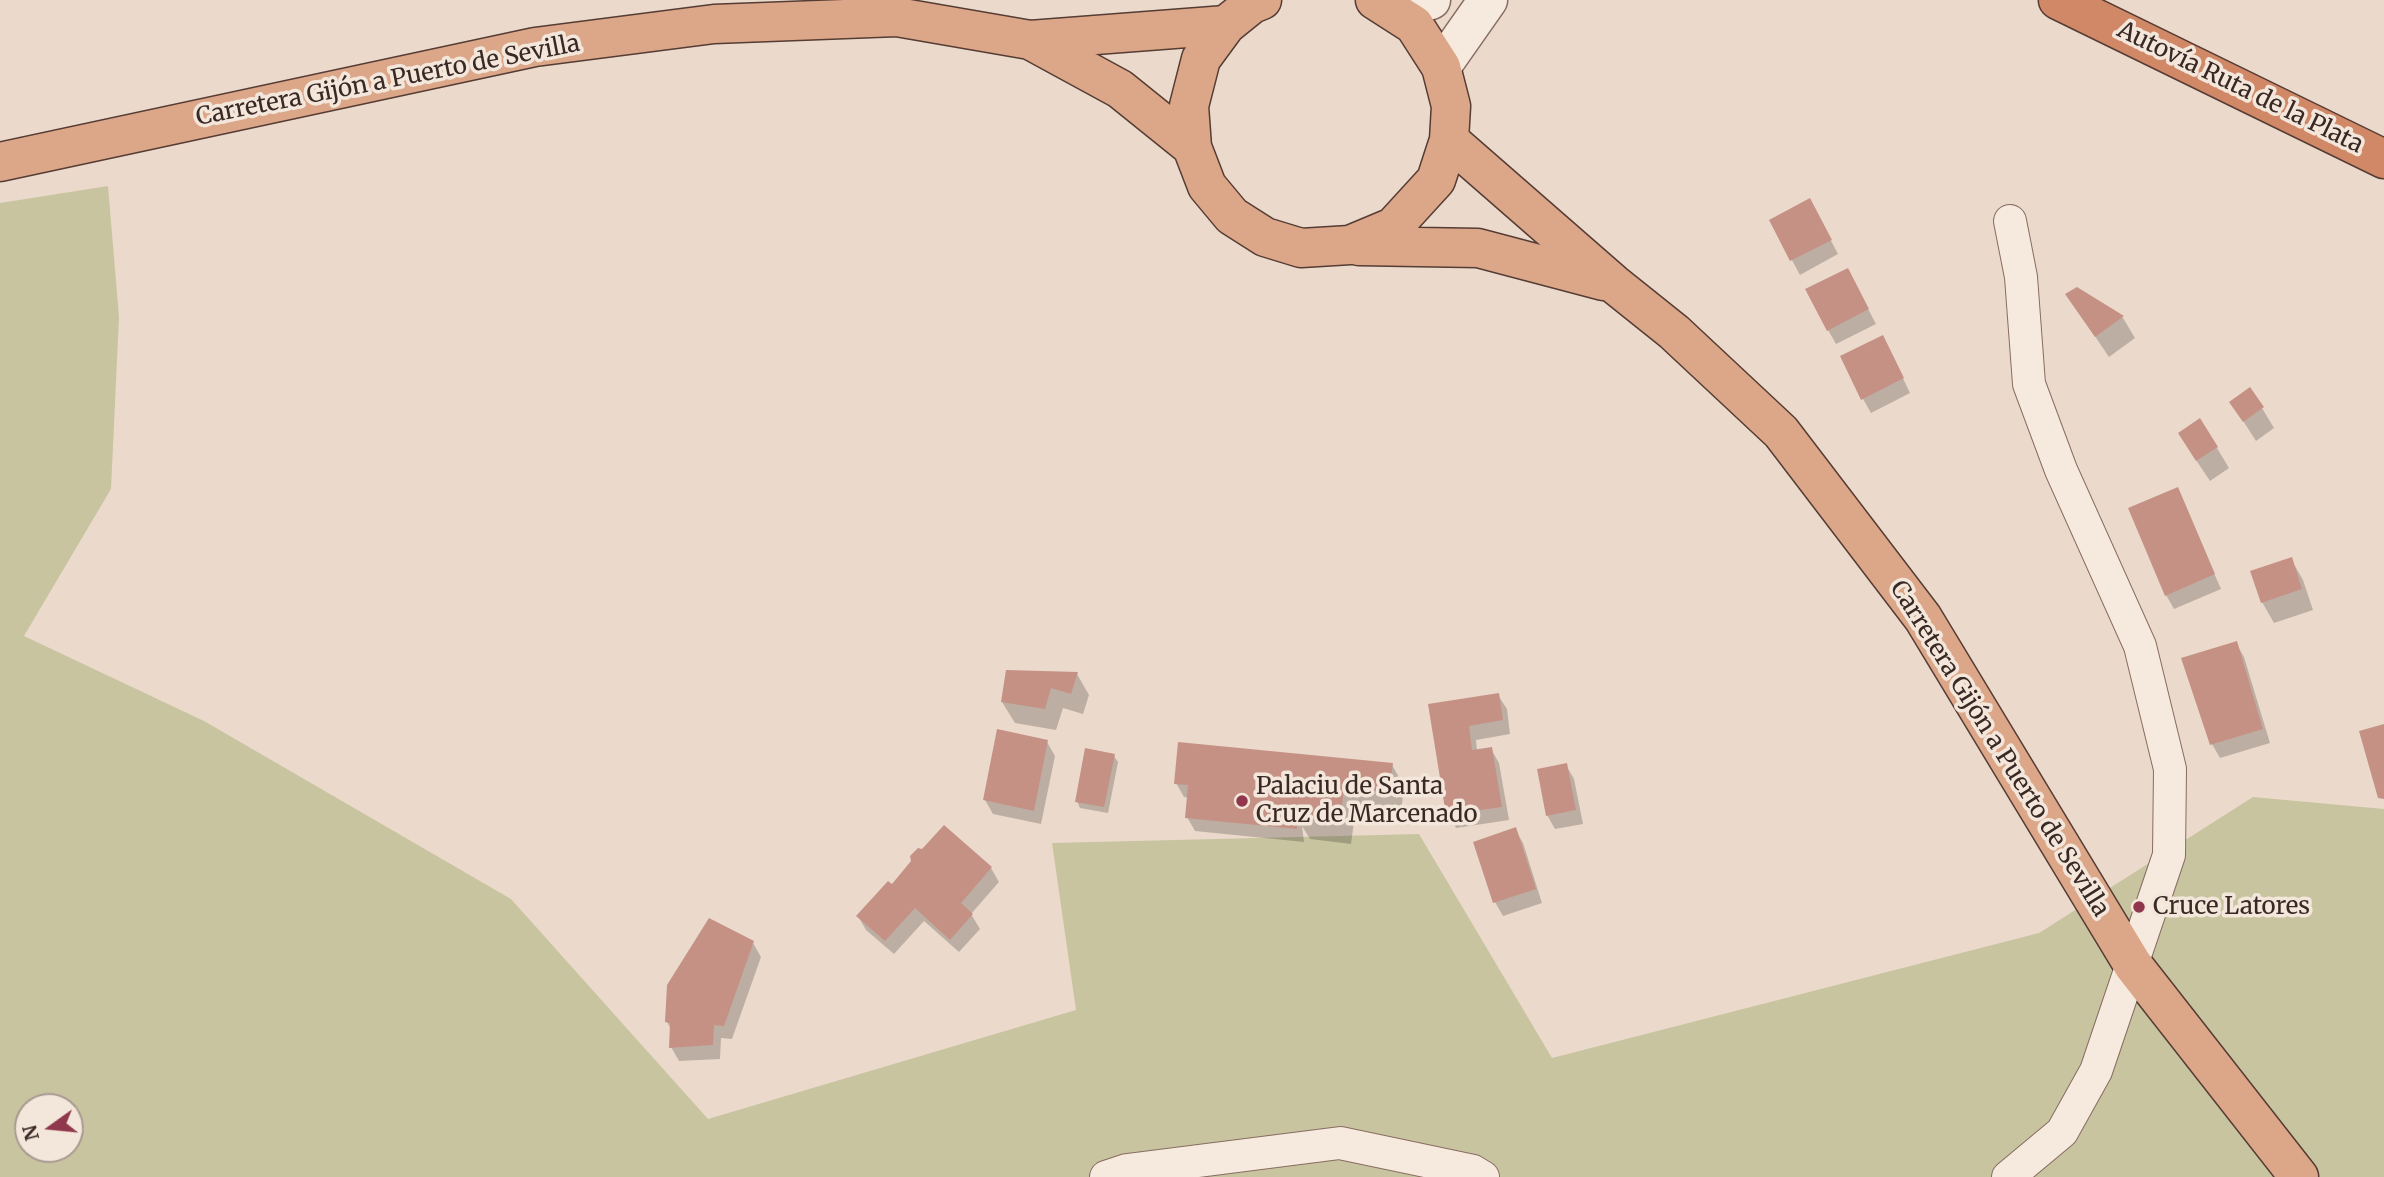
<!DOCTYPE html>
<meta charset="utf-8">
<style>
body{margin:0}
#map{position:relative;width:2384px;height:1177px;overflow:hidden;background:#ebdacc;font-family:Merriweather,serif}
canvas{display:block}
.north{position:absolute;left:14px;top:1093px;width:70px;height:70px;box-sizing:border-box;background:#f3e6db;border:2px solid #a99a91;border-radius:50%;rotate:255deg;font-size:19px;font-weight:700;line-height:28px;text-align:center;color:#392823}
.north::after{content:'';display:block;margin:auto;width:24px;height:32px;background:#90374d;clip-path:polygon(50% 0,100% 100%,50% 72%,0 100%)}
</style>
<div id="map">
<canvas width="2384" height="1177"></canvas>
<div class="north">N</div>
</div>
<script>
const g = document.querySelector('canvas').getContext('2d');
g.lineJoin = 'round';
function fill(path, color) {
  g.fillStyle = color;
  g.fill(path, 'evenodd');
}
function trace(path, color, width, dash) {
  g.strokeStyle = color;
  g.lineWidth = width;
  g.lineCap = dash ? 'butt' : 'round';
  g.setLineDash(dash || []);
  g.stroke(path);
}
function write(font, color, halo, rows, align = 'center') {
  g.font = font + ' Merriweather,serif';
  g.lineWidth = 7;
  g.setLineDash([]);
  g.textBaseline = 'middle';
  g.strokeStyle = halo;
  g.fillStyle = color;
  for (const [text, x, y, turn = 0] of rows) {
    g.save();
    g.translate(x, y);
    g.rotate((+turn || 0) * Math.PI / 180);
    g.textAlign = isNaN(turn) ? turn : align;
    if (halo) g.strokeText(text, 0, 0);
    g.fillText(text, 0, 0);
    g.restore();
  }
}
fill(new Path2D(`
 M 108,186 L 119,317 L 111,489 L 24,636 L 204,721 L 511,899 L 708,1119 L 1076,1010 L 1052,843 L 1419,834 L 1552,1058 L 2039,933 L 2253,797 L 2384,809 L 2384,1177 L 0,1177 L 0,203 ZM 28,1107 L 70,1107 L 70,1149 L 28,1149 Z`), '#c9c4a0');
fill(new Path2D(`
 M 1817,214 L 1838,254 L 1800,275 L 1771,221 Z
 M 1855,284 L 1876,324 L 1836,344 L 1828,330 Z
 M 2077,289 L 2123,318 L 2135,338 L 2109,357 L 2067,295 Z
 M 1890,351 L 1910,393 L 1871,413 L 1863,399 Z
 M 2231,402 L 2262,408 L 2274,428 L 2256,441 Z
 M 2217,448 L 2229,468 L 2210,481 L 2192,454 Z
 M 2177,489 L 2221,589 L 2174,609 L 2166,595 Z
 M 2291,559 L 2303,580 L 2313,610 L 2274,623 L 2262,602 Z
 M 2236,643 L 2244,657 L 2270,743 L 2220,758 L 2212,744 Z
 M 1077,674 L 1089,695 L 1083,714 L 1063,708 L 1056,730 L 1015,723 L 1002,702 Z
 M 1498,695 L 1507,709 L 1510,734 L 1476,740 L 1477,751 L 1491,749 L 1499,763 L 1509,820 L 1456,828 L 1448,814 L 1430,705 Z
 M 1047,742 L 1055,756 L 1041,824 L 993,814 L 985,800 Z
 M 1114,756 L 1118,762 L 1108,813 L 1080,808 L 1077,801 Z
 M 1392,765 L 1404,786 L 1401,813 L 1356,807 L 1351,844 L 1310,839 L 1302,826 L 1304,842 L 1195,831 L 1187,817 L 1189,798 L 1184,797 L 1176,783 Z
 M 1566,765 L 1574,779 L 1583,824 L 1555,829 L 1547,815 Z
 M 1515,829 L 1523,843 L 1542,903 L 1503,916 L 1495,902 Z
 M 991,868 L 999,882 L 971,914 L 980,929 L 959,952 L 924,921 L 894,954 L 866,930 L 858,916 L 892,886 Z
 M 753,943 L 761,957 L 732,1039 L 721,1038 L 720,1059 L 679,1061 L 671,1047 L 672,1031 L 667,1022 Z`), '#0003');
fill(new Path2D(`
 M 1810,198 L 1832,240 L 1790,261 L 1769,220 Z
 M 1848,268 L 1869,309 L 1827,331 L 1805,289 Z
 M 2077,287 L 2124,316 L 2095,337 L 2065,294 Z
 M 1883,335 L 1904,378 L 1861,400 L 1840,356 Z
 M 2250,387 L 2264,407 L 2243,422 L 2229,402 Z
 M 2200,418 L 2218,447 L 2196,461 L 2178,433 Z
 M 2178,487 L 2215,574 L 2165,596 L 2128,508 Z
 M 2292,557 L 2302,589 L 2261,603 L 2250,571 Z
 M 2237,641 L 2263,729 L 2210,745 L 2181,658 Z
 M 1006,670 L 1078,672 L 1071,694 L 1051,688 L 1045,709 L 1001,702 Z
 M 1499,693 L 1503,720 L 1469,726 L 1472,750 L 1492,747 L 1502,807 L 1446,815 L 1428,704 Z
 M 2384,724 L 2384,799 L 2378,798 L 2359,731 Z
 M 997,729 L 1048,740 L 1034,811 L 983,800 Z
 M 1178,742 L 1393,763 L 1389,793 L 1344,787 L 1340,824 L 1296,819 L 1297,829 L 1185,818 L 1188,785 L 1174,784 Z
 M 1085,748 L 1115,754 L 1104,807 L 1075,802 Z
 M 1567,763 L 1576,810 L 1546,816 L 1537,769 Z
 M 944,825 L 992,867 L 961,903 L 973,914 L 950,940 L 915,908 L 885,941 L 856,916 L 888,881 L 892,884 L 911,861 L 910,856 L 918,848 L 922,849 Z
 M 1516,827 L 1536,889 L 1493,903 L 1473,842 Z
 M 709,918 L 754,941 L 724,1026 L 714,1025 L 713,1045 L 669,1048 L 670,1023 L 665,1022 L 667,985 Z`), '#c59185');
const minor = new Path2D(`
 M 1106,1177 L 1127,1170 L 1340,1143 L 1473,1171 L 1483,1177
 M 2008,1177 L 2062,1132 L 2096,1071 L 2169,855 L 2170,769 L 2140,646 L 2061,470 L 2029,384 L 2021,277 L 2010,221`);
const tertiary = new Path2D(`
 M 1404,0 L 1422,3 L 1431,0
 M 1441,67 L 1488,0`);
const trunk = new Path2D(`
 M 1262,0 L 1252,4 L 1226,25 L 1201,59 L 1189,106 L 1192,147 L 1207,186 L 1232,216 L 1265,237 L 1301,248 L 1350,245 L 1393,227 L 1436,180 L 1449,140 L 1451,106 L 1441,67 L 1414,25 L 1375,0
 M 1030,40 L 1120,89 L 1192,147
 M 1449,140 L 1614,284 L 1674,332 L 1781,432 L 1923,618 L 2133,965 L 2299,1177
 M 0,162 L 535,47 L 714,24 L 897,17 L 1030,40 L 1226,25
 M 1359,246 L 1478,248 L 1603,281`);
const motorway = new Path2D(`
 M 2058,0 L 2384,159`);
trace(minor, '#876c61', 34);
trace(tertiary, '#876c61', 41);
trace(trunk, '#553c34', 41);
trace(motorway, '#553c34', 41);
trace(minor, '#f6e9de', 32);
trace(tertiary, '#f6e9de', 38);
trace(trunk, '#dca688', 38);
trace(motorway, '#d08867', 38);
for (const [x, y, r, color] of [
 [1242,801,7,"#90374d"],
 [2139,907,7,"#90374d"]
]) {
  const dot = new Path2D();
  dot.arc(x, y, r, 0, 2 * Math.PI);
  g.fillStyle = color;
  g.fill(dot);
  trace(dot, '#f3e6db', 2.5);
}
write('24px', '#392823', '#f3e6db', [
 ["Carretera Gijón a Puerto de Sevilla",388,81,-11],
 ["Autovía Ruta de la Plata",2240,88,26],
 ["Carretera Gijón a Puerto de Sevilla",1999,749,58]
]);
write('24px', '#392823', '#f3e6db', [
 ["Palaciu de Santa",1256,787],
 ["Cruz de Marcenado",1256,815],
 ["Cruce Latores",2153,907]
], 'left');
</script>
